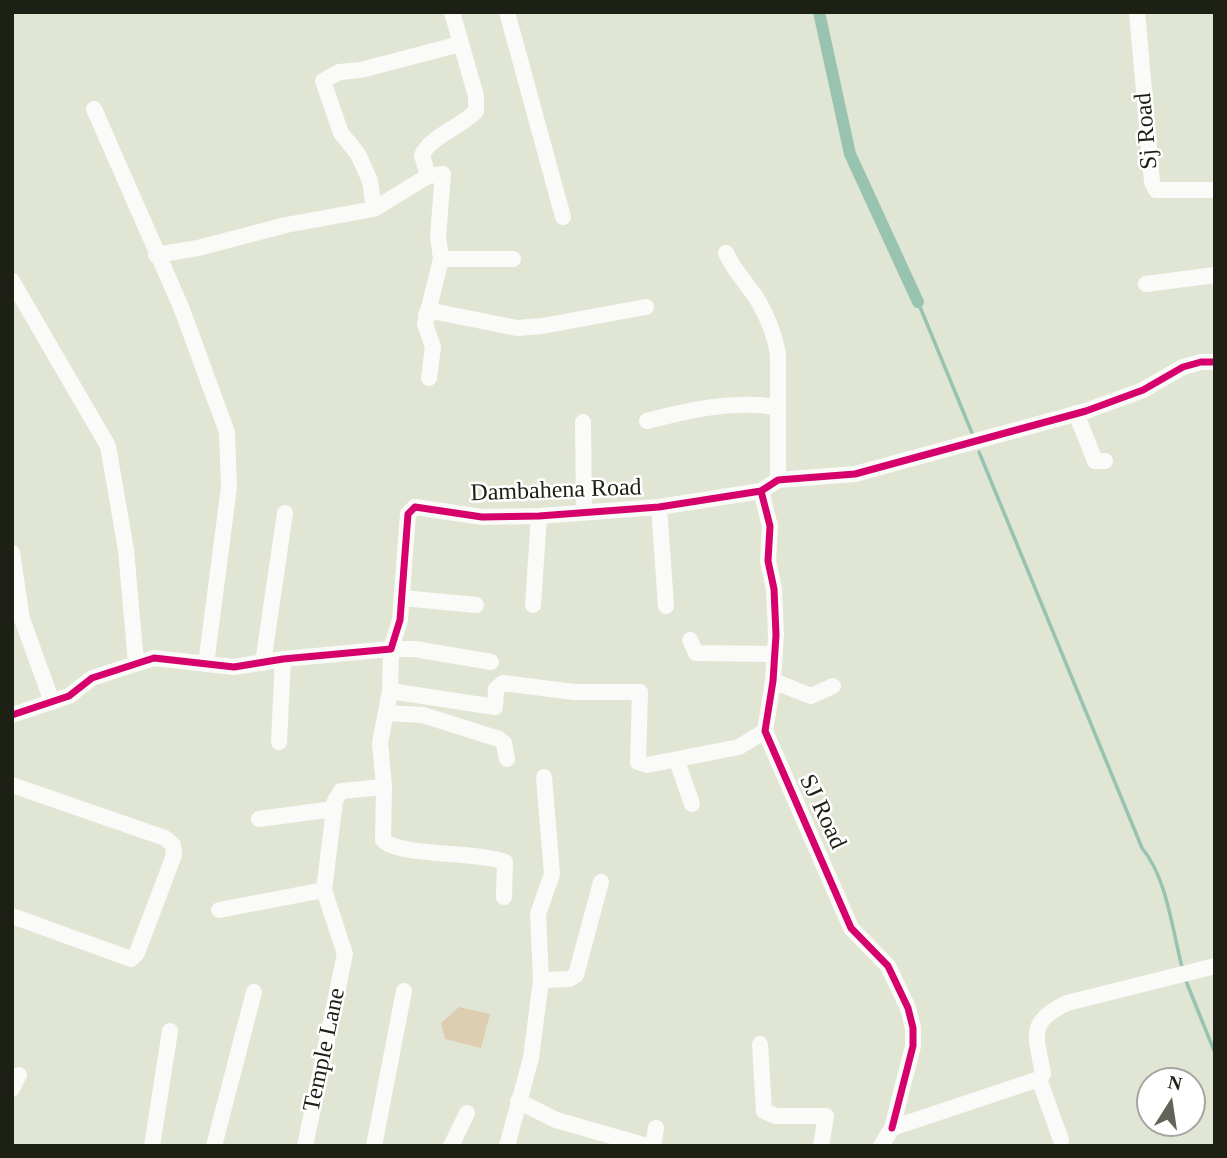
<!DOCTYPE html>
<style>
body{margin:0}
#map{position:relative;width:1227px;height:1158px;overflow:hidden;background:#e0e6d3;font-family:"Times New Roman",serif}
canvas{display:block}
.frame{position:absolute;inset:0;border:14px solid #1d2014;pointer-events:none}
.north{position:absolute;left:1136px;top:1067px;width:70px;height:70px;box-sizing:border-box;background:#fff;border:2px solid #a5a6a1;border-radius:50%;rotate:12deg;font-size:19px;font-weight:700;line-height:28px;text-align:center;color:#1d2014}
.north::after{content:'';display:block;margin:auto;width:24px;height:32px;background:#616557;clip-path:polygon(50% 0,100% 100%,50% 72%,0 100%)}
</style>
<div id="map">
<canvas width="1227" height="1158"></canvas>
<div class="frame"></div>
<div class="north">N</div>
</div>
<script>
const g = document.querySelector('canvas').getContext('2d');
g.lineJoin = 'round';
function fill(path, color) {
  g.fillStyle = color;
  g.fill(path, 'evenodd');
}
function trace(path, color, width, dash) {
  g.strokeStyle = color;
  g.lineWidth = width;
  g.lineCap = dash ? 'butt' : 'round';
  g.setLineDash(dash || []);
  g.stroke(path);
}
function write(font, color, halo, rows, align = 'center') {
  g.font = font + ' "Times New Roman",serif';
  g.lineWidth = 5;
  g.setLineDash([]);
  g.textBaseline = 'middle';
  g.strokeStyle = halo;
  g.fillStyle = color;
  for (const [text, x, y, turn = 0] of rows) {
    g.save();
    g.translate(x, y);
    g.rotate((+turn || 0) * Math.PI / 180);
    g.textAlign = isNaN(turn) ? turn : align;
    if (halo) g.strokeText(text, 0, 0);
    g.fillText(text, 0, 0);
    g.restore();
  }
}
fill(new Path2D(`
 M 459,1007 L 490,1014 L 481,1048 L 445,1039 L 441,1023 Z`), '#ddcdb1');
trace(new Path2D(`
 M 918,302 L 972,433
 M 979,452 L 1142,848 C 1167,878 1172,929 1182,967
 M 1186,981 L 1215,1053`), '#98c3b1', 3.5);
trace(new Path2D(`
 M 819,12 L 850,154 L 918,302`), '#98c3b1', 12);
trace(new Path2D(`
 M 507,12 L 563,217
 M 1137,12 L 1152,182 L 1156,190 L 1215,190
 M 94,109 L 181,307 L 227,432 L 229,487 L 206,664
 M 428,176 L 443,174 L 438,236 L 441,259 L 513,259
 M 374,209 L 370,181 L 358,154 L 341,133 L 323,81 L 339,72 L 361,70 L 460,44
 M 726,253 C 733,268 740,276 750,289 C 764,307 774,332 778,354 L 778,480
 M 156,255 L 198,248 L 286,225 L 374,209 L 428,176 L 422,155 C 432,135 460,128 476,111 L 476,96 L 452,12
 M 12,281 L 108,446 L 126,550 L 136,663
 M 1146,284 L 1215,275
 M 426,314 L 437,312 L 517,328 L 542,326 L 646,307
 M 429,378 L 433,347 L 425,324 L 441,259
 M 1076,413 L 1095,461 L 1105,461
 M 647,421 C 689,410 733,400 776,407
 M 583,422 L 584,512
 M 761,491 L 770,526 L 768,561 L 774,589 L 776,635 L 773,681 L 765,731 L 851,928 L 888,966 L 908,1008 L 913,1028 L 913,1046 L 892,1128
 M 659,507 L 666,606
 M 12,553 L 22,619 L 52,702
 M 402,598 L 476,605
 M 533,605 L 539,516
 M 690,640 L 696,653 L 775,654
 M 491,662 L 415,649 L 391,649 L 390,691 L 380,743 L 384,787 L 383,840 C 399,857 478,851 505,862 L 504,897
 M 263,663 L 285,513
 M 773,681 L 811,696 L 833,686
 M 390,691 L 495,707 L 496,689 L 503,683 L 574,692 L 640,692 L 638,762 L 647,765 L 739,747 L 765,731
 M 386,713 L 423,715 L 499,739 L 504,743 L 507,759
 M 12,715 L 69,696 L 92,678 L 154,658 L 234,667 L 283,659 L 391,649 L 400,620 L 408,514 L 415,507 L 482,517 L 539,516 L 659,507 L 761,491 L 778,480 L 855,474 L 1086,411 L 1143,390 L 1183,367 L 1201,362 L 1215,362
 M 279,742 L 283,659
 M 677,761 L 692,804
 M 12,785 L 165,838 L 173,845 L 174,855 L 137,953 L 131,959 L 12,916
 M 259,819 L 333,809
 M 219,910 L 324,890
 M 541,980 L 538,914 L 552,874 L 544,777
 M 760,1044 L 764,1111 L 776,1116 L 826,1116 L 821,1146
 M 1039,1079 L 1061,1140
 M 12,1089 L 19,1075
 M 518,1101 L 556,1120 L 647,1146
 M 152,1146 L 170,1031
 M 214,1146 L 254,992
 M 305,1146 L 345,954 L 324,890 L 335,801 L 341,791 L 384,787
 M 374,1146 L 404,991
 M 451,1146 L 467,1113
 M 507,1146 L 531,1058 L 541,980 L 569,979 L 576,975 L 601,882
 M 653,1146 L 656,1128
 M 881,1146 L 892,1128 L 1039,1079 L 1043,1074 C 1036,1035 1027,1022 1067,1003 L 1215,966`), '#fafbf8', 16);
trace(new Path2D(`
 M 761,491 L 770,526 L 768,561 L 774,589 L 776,635 L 773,681 L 765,731 L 851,928 L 888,966 L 908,1008 L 913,1028 L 913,1046 L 892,1128
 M 12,715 L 69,696 L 92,678 L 154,658 L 234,667 L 283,659 L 391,649 L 400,620 L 408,514 L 415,507 L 482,517 L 539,516 L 659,507 L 761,491 L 778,480 L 855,474 L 1086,411 L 1143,390 L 1183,367 L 1201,362 L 1215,362`), '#d6006c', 7);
write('24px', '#1d2014', '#fff', [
 ["Sj Road",1147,131,-95],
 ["Dambahena Road",556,491,-2],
 ["SJ Road",822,812,65],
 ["Temple Lane",325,1050,-78]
]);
</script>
